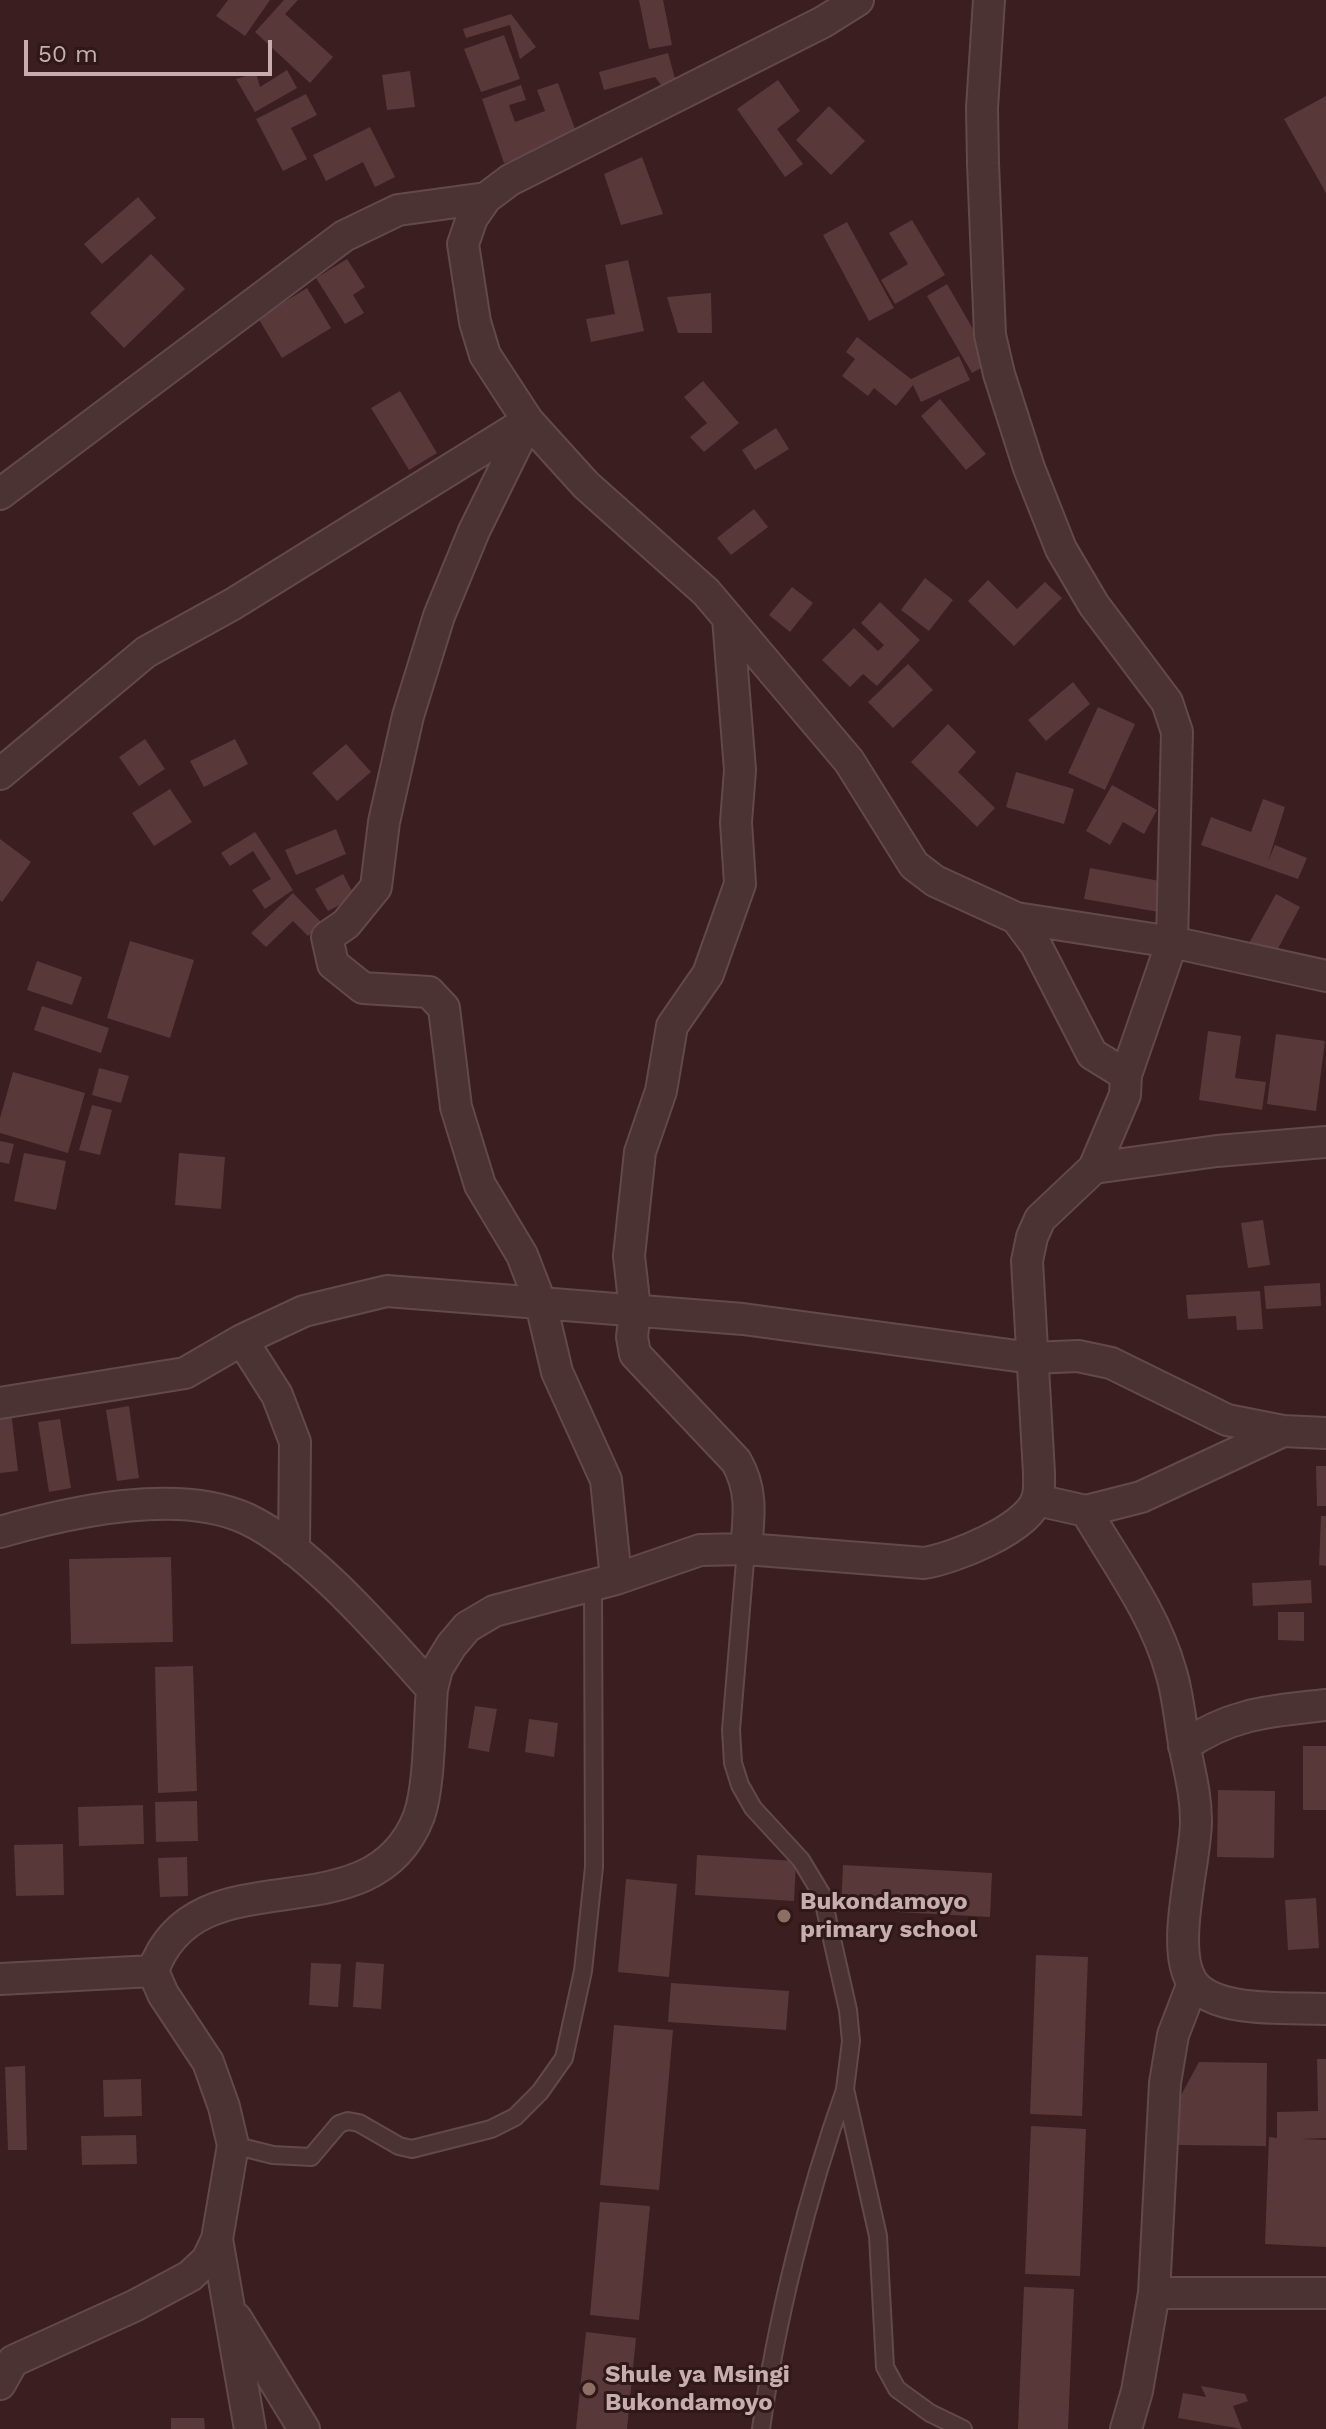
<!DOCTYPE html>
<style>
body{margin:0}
#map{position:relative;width:1326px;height:2429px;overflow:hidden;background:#3b1e1f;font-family:"Work Sans",sans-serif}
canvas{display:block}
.scale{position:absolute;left:24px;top:40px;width:248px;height:36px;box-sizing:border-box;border:4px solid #c7adad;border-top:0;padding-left:10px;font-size:24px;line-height:28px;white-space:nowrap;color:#c7adad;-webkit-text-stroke:6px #2f1818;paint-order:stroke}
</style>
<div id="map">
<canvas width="1326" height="2429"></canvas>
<div class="scale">50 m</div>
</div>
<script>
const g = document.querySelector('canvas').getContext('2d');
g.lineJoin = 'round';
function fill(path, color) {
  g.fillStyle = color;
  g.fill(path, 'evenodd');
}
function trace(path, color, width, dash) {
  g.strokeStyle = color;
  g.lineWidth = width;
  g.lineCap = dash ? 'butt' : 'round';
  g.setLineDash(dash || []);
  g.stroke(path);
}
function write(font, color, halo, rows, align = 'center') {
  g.font = font + ' "Work Sans",sans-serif';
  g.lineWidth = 6;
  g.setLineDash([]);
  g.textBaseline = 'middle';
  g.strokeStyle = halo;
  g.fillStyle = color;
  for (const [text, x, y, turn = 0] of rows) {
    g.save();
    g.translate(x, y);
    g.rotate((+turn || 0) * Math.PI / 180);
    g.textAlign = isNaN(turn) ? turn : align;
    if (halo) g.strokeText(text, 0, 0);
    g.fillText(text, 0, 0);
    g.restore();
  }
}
fill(new Path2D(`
 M 228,0 L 270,0 L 245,36 L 216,16 Z
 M 284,0 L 298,0 L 285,14 L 333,57 L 310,83 L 255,32 Z
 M 639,0 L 663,0 L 672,45 L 649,49 Z
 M 511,14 L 536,47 L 520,59 L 510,25 L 466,38 L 463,29 Z
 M 504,35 L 520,79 L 481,92 L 464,49 Z
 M 668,53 L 677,86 L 664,89 L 655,77 L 604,90 L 599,72 Z
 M 287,70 L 297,88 L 255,112 L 236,79 L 256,73 L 260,87 Z
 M 410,71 L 415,107 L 387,110 L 382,75 Z
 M 778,80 L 800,111 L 777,129 L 803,164 L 785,177 L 737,109 Z
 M 558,83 L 578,137 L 504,163 L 482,99 L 521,85 L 526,100 L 509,105 L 515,122 L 545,111 L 537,90 Z
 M 306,94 L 317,115 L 291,128 L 307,159 L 283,171 L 256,119 Z
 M 1326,96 L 1326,193 L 1284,119 Z
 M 829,106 L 865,141 L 831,175 L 796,140 Z
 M 370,127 L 395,177 L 375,187 L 363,162 L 326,181 L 313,155 Z
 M 642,157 L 663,214 L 621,225 L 604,174 Z
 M 138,197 L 156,218 L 102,264 L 84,244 Z
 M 912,220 L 945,275 L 895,304 L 881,280 L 908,264 L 889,233 Z
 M 847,222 L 894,308 L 869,321 L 823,235 Z
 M 151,254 L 185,289 L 124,348 L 90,313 Z
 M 347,259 L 365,287 L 353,295 L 364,313 L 345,324 L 316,278 Z
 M 628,260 L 644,331 L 591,342 L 586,319 L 615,314 L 605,265 Z
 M 947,284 L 992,362 L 972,373 L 927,296 Z
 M 307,288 L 331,328 L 282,358 L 258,318 Z
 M 711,293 L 712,333 L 678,333 L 667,297 Z
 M 857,337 L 911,379 L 959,356 L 970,380 L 921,402 L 913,385 L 896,406 L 874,388 L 868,396 L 842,376 L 855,359 L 846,352 Z
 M 703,381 L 739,423 L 704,452 L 690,437 L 707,423 L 684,397 Z
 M 400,391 L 437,453 L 409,470 L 371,408 Z
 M 940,399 L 986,454 L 966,470 L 921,416 Z
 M 776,428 L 789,449 L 755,470 L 742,450 Z
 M 754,509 L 768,527 L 731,555 L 717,538 Z
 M 925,578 L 953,600 L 929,631 L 901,610 Z
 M 988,580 L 1017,609 L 1045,582 L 1062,598 L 1014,646 L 968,601 Z
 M 792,587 L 813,603 L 790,632 L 769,615 Z
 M 880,602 L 920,640 L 877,686 L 863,674 L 850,687 L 822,660 L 854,628 L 878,651 L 884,645 L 861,623 Z
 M 908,664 L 933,690 L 893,728 L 868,702 Z
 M 1073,682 L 1090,704 L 1046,741 L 1028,720 Z
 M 1098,707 L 1135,724 L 1105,790 L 1068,773 Z
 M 948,724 L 976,752 L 958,772 L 995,808 L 977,827 L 911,762 Z
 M 145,739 L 165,769 L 139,786 L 119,757 Z
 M 235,739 L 248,764 L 204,787 L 190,761 Z
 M 346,744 L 371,772 L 337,801 L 312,773 Z
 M 1016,772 L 1074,789 L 1064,824 L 1006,807 Z
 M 1112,785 L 1157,810 L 1144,834 L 1123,822 L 1110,845 L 1086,831 Z
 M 170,789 L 192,822 L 154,846 L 132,813 Z
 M 1263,799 L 1285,807 L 1268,861 L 1275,845 L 1307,858 L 1298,879 L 1201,845 L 1211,817 L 1251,832 Z
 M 336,829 L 346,854 L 296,875 L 285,850 Z
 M 255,832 L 293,890 L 265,909 L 252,890 L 271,879 L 253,851 L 230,866 L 221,853 Z
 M 0,839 L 31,862 L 2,902 L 0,900 Z
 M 1090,868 L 1165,882 L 1159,912 L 1084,899 Z
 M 343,874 L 355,897 L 328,911 L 315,889 Z
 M 293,893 L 322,923 L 308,936 L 293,921 L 266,947 L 251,933 Z
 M 1276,894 L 1300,907 L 1273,958 L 1248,945 Z
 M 130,941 L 194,960 L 170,1038 L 107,1018 Z
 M 37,961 L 82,977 L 72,1005 L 27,990 Z
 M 42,1006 L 109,1028 L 101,1053 L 34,1030 Z
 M 1208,1031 L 1241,1036 L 1235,1078 L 1266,1082 L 1262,1110 L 1199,1100 Z
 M 1276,1034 L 1325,1041 L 1316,1111 L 1267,1104 Z
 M 99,1068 L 129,1076 L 121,1103 L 92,1095 Z
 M 13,1072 L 85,1093 L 68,1153 L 0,1133 L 0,1118 Z
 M 92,1105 L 112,1110 L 100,1155 L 79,1150 Z
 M 0,1141 L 14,1144 L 9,1164 L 0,1162 Z
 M 24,1153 L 66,1161 L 56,1210 L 14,1201 Z
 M 179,1153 L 225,1157 L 221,1209 L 175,1205 Z
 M 1263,1220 L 1270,1265 L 1248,1268 L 1241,1223 Z
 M 1320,1283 L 1321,1306 L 1266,1309 L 1264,1286 Z
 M 1260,1291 L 1263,1329 L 1237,1330 L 1236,1316 L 1188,1319 L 1186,1295 Z
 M 129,1406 L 139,1478 L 117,1481 L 106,1410 Z
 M 11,1411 L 18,1471 L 0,1473 L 0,1412 Z
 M 60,1419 L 71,1488 L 49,1492 L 38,1422 Z
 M 1316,1466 L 1326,1466 L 1326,1506 L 1317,1506 Z
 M 1321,1516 L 1326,1516 L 1326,1566 L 1319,1565 Z
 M 171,1557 L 173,1642 L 71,1644 L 69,1559 Z
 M 1311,1580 L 1312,1603 L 1253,1606 L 1252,1583 Z
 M 1278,1612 L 1304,1612 L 1304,1641 L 1278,1640 Z
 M 193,1666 L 197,1791 L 158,1793 L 155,1667 Z
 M 475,1706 L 497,1709 L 489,1752 L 468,1748 Z
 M 529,1719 L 558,1723 L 554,1757 L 525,1752 Z
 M 1303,1746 L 1326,1746 L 1326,1810 L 1303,1810 Z
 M 1218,1790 L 1275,1791 L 1274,1858 L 1217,1857 Z
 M 197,1801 L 198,1841 L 156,1842 L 155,1802 Z
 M 143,1805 L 144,1844 L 79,1846 L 78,1807 Z
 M 63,1844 L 64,1895 L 16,1896 L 14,1845 Z
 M 697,1855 L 796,1861 L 794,1901 L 695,1895 Z
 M 187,1857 L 188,1896 L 160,1897 L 158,1858 Z
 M 843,1865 L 992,1873 L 990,1917 L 841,1909 Z
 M 626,1879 L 677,1884 L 669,1977 L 618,1972 Z
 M 1316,1898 L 1319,1948 L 1288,1950 L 1285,1900 Z
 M 1036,1955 L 1088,1957 L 1082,2116 L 1030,2114 Z
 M 356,1962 L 384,1964 L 381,2009 L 353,2007 Z
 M 311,1963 L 341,1964 L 338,2007 L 309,2005 Z
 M 671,1983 L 789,1991 L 786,2030 L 668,2022 Z
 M 614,2025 L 673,2030 L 659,2190 L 600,2185 Z
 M 1317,2059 L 1326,2059 L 1326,2138 L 1301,2139 L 1326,2140 L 1326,2247 L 1265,2244 L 1269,2137 L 1277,2138 L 1277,2112 L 1318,2111 Z
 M 1199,2062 L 1267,2063 L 1266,2146 L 1179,2145 L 1179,2099 Z
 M 25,2066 L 27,2150 L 8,2150 L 5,2067 Z
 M 141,2079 L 142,2116 L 104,2117 L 103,2080 Z
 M 1031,2126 L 1086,2129 L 1080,2276 L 1025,2274 Z
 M 136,2135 L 137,2164 L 82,2165 L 81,2136 Z
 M 600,2202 L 650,2206 L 639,2320 L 590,2315 Z
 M 1024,2287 L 1074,2289 L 1068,2429 L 1018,2429 Z
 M 586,2332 L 636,2338 L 627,2429 L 576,2429 Z
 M 1201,2386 L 1245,2394 L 1248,2401 L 1233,2406 L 1242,2429 L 1178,2418 L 1183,2393 L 1206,2397 Z
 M 171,2418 L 204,2418 L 205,2429 L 171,2429 Z`), '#593839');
const lane = new Path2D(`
 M 746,1549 L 731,1730 L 733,1763 L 740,1785 L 753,1808 L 801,1860 L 822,1895 L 848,2010 L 851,2041 L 845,2089 L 878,2236 L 885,2367 L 897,2389 L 930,2413 L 963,2429
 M 233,2145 L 273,2155 L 311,2157 L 339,2124 L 348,2121 L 359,2123 L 399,2146 L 412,2149 L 491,2129 L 515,2117 L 540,2092 L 564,2058 L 583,1971 L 594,1867 L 593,1586
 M 761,2429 C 776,2321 808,2193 845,2090`);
const street = new Path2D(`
 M 989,0 L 982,108 L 983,163 L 990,335 L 999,374 L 1029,468 L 1061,549 L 1094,605 L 1167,702 L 1177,732 L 1172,942 L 1126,1075
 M 528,421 L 474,531 L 439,616 L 408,716 L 384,822 L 376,887 L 346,924 L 327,937 L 333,964 L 363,988 L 429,992 L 444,1008 L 456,1107 L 480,1185 L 522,1255 L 541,1304 L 557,1372 L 606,1480 L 616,1579
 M 0,494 L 344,236 L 398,210 L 486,198
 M 728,618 L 740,770 L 736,822 L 740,884 L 708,974 L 672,1026 L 661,1091 L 640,1152 L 629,1256 L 635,1310 L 632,1337 L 635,1354 L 736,1461 C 753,1490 749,1516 746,1549
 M 0,774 L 146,652 L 233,604 L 528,421
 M 1016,918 L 1172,942 L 1326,976
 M 1094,1168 L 1217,1151 L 1326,1142
 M 242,1340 L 277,1395 L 295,1442 L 294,1550
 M 0,1403 L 185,1373 L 242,1340 L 304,1311 L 387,1291 L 743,1319 L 1032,1358 L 1078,1356 L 1111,1363 L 1227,1420 L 1283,1431 L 1326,1433
 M 1037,1500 L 1086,1511 L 1141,1497 L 1283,1431
 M 1086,1511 C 1116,1562 1155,1614 1171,1672 C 1178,1695 1180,1720 1184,1743 C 1189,1770 1196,1793 1196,1821 C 1196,1861 1169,1950 1193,1983 C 1216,2014 1290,2007 1326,2009
 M 0,1532 C 70,1512 178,1487 247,1519 C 309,1548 386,1638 432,1689
 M 1184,1746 C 1231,1713 1271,1711 1326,1705
 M 0,1979 L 153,1971
 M 217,2239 L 250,2429
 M 1154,2293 L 1326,2293
 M 236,2318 L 304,2429
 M 0,2384 L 13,2361 L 134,2306 L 190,2276 L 207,2260 L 217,2239 L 233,2145 L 224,2107 L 208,2062 L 163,1994 L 153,1971 C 197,1847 371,1942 419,1816 C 430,1785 429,1723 432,1689 L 437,1669 L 451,1646 L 467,1627 L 494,1611 L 616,1579 L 700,1550 L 746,1549 L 924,1563 C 952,1559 1028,1529 1037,1499 C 1040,1491 1039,1481 1039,1473 L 1027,1261 L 1032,1237 L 1040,1219 L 1094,1168 L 1125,1095 L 1126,1075 L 1092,1054 L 1036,945 L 1016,918 L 935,881 L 914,865 L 849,761 L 706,592 L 586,485 L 528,421 L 485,355 L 475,322 L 463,244 L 472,218 L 486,198 L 510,180 L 823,22 L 858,0
 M 1126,2429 L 1137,2391 L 1154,2293 L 1165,2083 L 1173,2035 L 1193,1983`);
trace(lane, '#624a4a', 20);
trace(street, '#624a4a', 34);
trace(lane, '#4b3233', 16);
trace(street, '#4b3233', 30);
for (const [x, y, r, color] of [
 [784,1916,8,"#8d6e63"],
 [589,2389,8,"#8d6e63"]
]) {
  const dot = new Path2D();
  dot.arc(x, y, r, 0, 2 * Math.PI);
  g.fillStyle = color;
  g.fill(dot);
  trace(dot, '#2f1818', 3);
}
write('bold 24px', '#c7adad', '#2f1818', [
 ["Bukondamoyo",800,1902],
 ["primary school",800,1930],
 ["Shule ya Msingi",605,2375],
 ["Bukondamoyo",605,2403]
], 'left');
</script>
